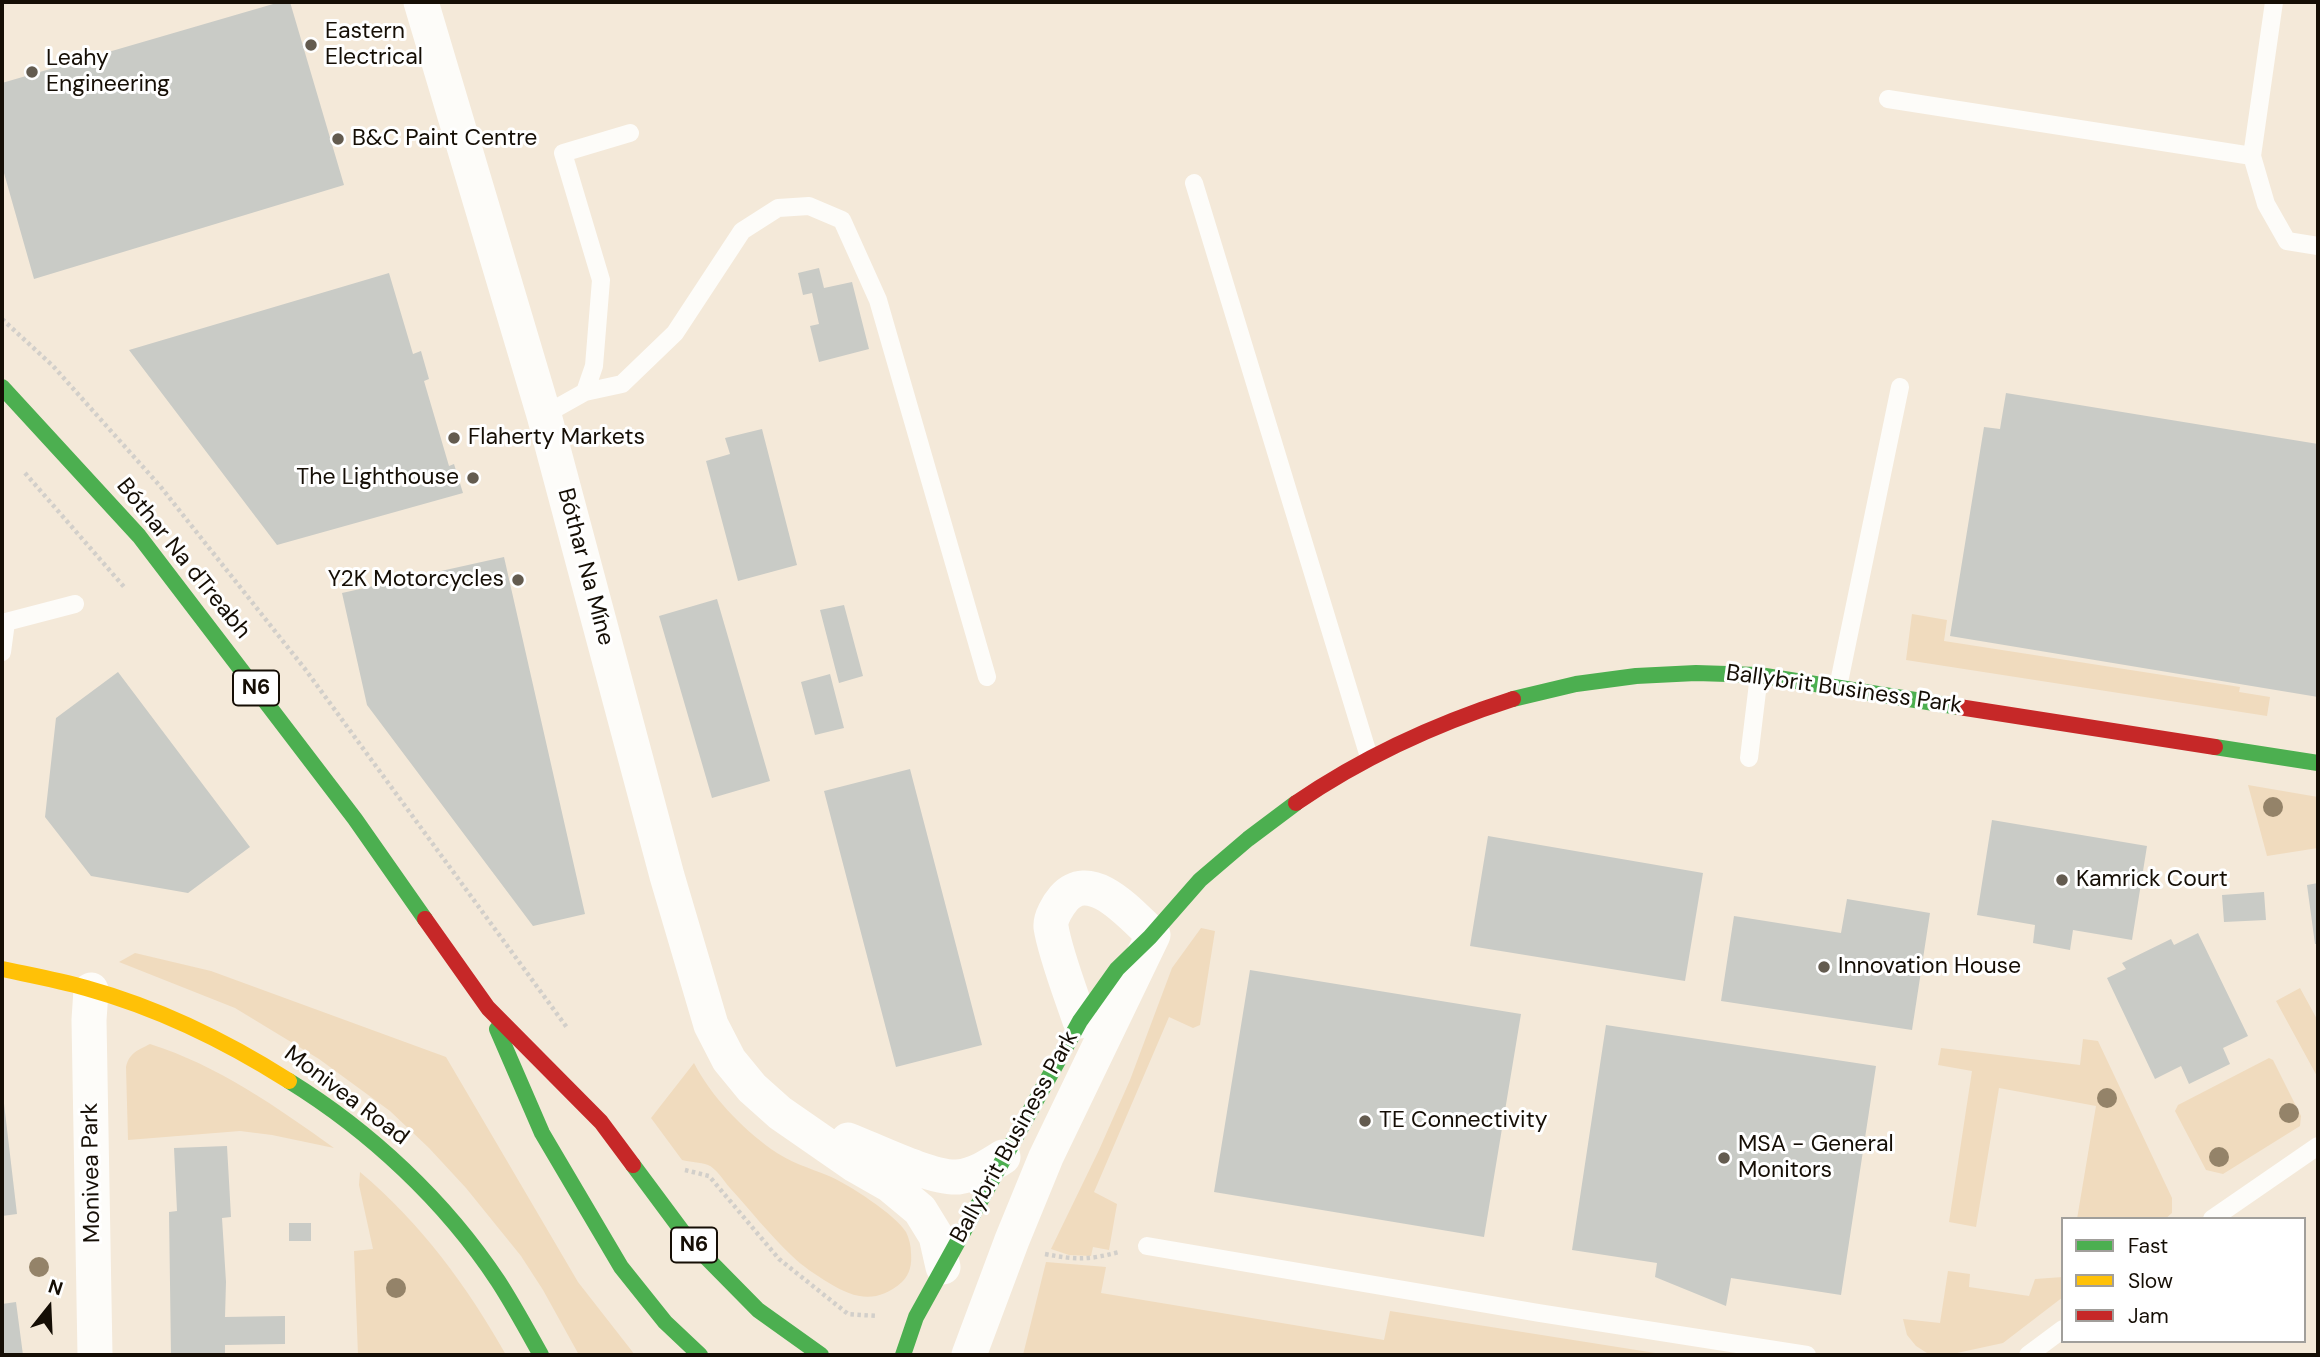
<!DOCTYPE html>
<meta charset="utf-8">
<style>
body{margin:0}
#map{position:relative;width:2320px;height:1357px;overflow:hidden;background:#f4e9d9;font-family:"DM Sans",sans-serif}
canvas{display:block}
.frame{position:absolute;inset:0;border:4px solid #150e05;pointer-events:none}
.legend{position:absolute;left:2061px;top:1217px;width:245px;height:126px;box-sizing:border-box;background:#fff;border:2px solid #a19f9b;margin:0;padding:9px 12px;list-style:none;font-size:21px;color:#150e05}
.legend li{display:flex;align-items:center;gap:14px;height:35px}
.legend b{width:35px;border:2px solid #a19f9b}
.north{position:absolute;left:14px;top:1273px;width:70px;height:70px;-webkit-text-stroke:5px #fff;paint-order:stroke;rotate:18deg;font-size:19px;font-weight:700;line-height:28px;text-align:center;color:#150e05}
.north::after{content:'';display:block;margin:auto;width:24px;height:32px;background:#150e05;clip-path:polygon(50% 0,100% 100%,50% 72%,0 100%)}
</style>
<div id="map">
<canvas width="2320" height="1357"></canvas>
<div class="frame"></div>
<ul class="legend">
<li><b style="height:9px;background:#4caf50"></b>Fast</li>
<li><b style="height:9px;background:#ffc107"></b>Slow</li>
<li><b style="height:9px;background:#c62828"></b>Jam</li>
</ul>
<div class="north">N</div>
</div>
<script>
const g = document.querySelector('canvas').getContext('2d');
g.lineJoin = 'round';
function fill(path, color) {
  g.fillStyle = color;
  g.fill(path, 'evenodd');
}
function trace(path, color, width, dash) {
  g.strokeStyle = color;
  g.lineWidth = width;
  g.lineCap = dash ? 'butt' : 'round';
  g.setLineDash(dash || []);
  g.stroke(path);
}
function write(font, color, halo, rows, align = 'center') {
  g.font = font + ' "DM Sans",sans-serif';
  g.lineWidth = 6;
  g.setLineDash([]);
  g.textBaseline = 'middle';
  g.strokeStyle = halo;
  g.fillStyle = color;
  for (const [text, x, y, turn = 0] of rows) {
    g.save();
    g.translate(x, y);
    g.rotate((+turn || 0) * Math.PI / 180);
    g.textAlign = isNaN(turn) ? turn : align;
    if (halo) g.strokeText(text, 0, 0);
    g.fillText(text, 0, 0);
    g.restore();
  }
}
fill(new Path2D(`
 M 1912,614 L 1947,620 L 1944,641 L 2240,687 L 2239,692 L 2270,697 L 2267,716 L 1906,660 Z
 M 2248,785 L 2318,797 L 2318,848 L 2267,856 Z
 M 1201,928 L 1215,931 L 1200,1025 L 1193,1028 L 1169,1017 L 1094,1192 L 1117,1204 L 1109,1250 L 1093,1247 L 1091,1256 L 1069,1255 L 1051,1249 L 1099,1150 L 1130,1080 L 1172,968 Z
 M 135,953 L 211,971 L 446,1057 L 578,1282 L 635,1355 L 579,1355 L 543,1290 L 521,1256 L 466,1188 L 429,1148 L 390,1111 L 319,1059 L 235,1008 L 119,962 Z
 M 2300,988 L 2318,1021 L 2318,1078 L 2276,1001 Z
 M 2083,1039 L 2098,1041 L 2172,1198 L 2172,1213 L 2165,1219 L 2077,1219 L 2096,1106 L 1999,1088 L 1976,1227 L 1949,1222 L 1972,1071 L 1938,1065 L 1941,1048 L 2080,1065 Z
 M 150,1044 C 217,1065 277,1107 334,1148 L 272,1135 L 240,1131 L 128,1140 L 126,1067 C 129,1053 138,1050 150,1044 Z
 M 2269,1058 L 2273,1060 L 2301,1116 L 2300,1126 L 2223,1174 L 2206,1170 L 2175,1111 L 2178,1105 Z
 M 694,1063 C 711,1096 741,1127 771,1149 C 789,1162 809,1168 829,1176 C 848,1184 896,1215 906,1232 C 909,1238 911,1246 911,1253 C 912,1264 910,1274 902,1282 C 877,1304 855,1299 829,1283 C 816,1275 802,1266 791,1255 C 769,1234 750,1210 730,1188 C 724,1181 716,1168 708,1165 C 700,1162 690,1162 682,1160 L 651,1118 Z
 M 360,1172 C 420,1222 468,1287 506,1355 L 358,1355 L 354,1251 L 373,1249 L 359,1185 Z
 M 1046,1262 L 1106,1267 L 1101,1293 L 1384,1340 L 1390,1311 L 1668,1355 L 1023,1355 Z
 M 1948,1271 L 1970,1274 L 1969,1287 L 2029,1296 L 2035,1279 L 2063,1277 L 2063,1297 L 2003,1343 L 1957,1353 L 1927,1353 L 1916,1346 L 1907,1335 L 1903,1319 L 1940,1323 Z`), '#f0dbbe');
fill(new Path2D(`
 M 280,2 L 290,2 L 344,185 L 34,279 L 2,166 L 2,83 Z
 M 819,268 L 824,288 L 852,282 L 869,349 L 819,362 L 810,326 L 819,324 L 812,293 L 803,295 L 798,273 Z
 M 389,273 L 413,354 L 421,351 L 429,379 L 424,381 L 449,466 L 454,464 L 463,493 L 277,545 L 129,350 Z
 M 2006,393 L 2318,444 L 2318,697 L 1950,636 L 1984,427 L 2000,429 Z
 M 762,429 L 797,565 L 738,581 L 706,461 L 730,454 L 725,438 Z
 M 504,557 L 585,914 L 533,926 L 367,705 L 342,593 Z
 M 717,599 L 770,781 L 712,798 L 659,616 Z
 M 844,605 L 863,676 L 839,683 L 820,610 Z
 M 118,672 L 250,847 L 188,893 L 91,876 L 45,817 L 56,718 Z
 M 830,674 L 844,728 L 815,735 L 801,682 Z
 M 910,769 L 982,1045 L 896,1067 L 824,791 Z
 M 1992,820 L 2147,846 L 2132,940 L 2073,930 L 2070,950 L 2033,943 L 2035,925 L 1977,915 Z
 M 1488,836 L 1703,873 L 1685,981 L 1470,946 Z
 M 2318,883 L 2318,944 L 2315,944 L 2307,885 Z
 M 2264,892 L 2266,920 L 2224,922 L 2222,895 Z
 M 1847,899 L 1930,913 L 1912,1030 L 1721,1001 L 1734,916 L 1841,933 Z
 M 2198,933 L 2248,1036 L 2223,1048 L 2230,1064 L 2189,1084 L 2181,1066 L 2155,1079 L 2107,978 L 2126,969 L 2122,963 L 2171,939 L 2174,945 Z
 M 1250,970 L 1521,1014 L 1484,1237 L 1214,1192 Z
 M 1606,1025 L 1876,1066 L 1841,1295 L 1731,1278 L 1726,1306 L 1655,1277 L 1657,1263 L 1572,1250 Z
 M 2,1095 L 3,1095 L 17,1214 L 2,1216 Z
 M 227,1146 L 231,1217 L 222,1218 L 226,1282 L 225,1317 L 285,1316 L 285,1344 L 225,1345 L 225,1354 L 171,1355 L 169,1212 L 177,1211 L 174,1148 Z
 M 289,1223 L 311,1223 L 311,1241 L 289,1241 Z
 M 16,1302 L 23,1355 L 2,1355 L 2,1304 Z`), '#c9cbc6');
trace(new Path2D(`
 M 2,319 L 53,366 L 160,486 L 305,669 L 568,1029
 M 25,473 L 125,588
 M 685,1170 L 709,1176 L 779,1259 L 848,1314 L 877,1316
 M 1045,1254 C 1076,1260 1089,1260 1119,1252`), '#d2cfca', 4.5, [3.5, 3.5]);
trace(new Path2D(`
 M 2274,2 L 2252,156 L 2266,204 L 2287,241 L 2318,246
 M 1888,99 L 2252,156
 M 1194,183 L 1369,757
 M 585,392 L 594,366 L 601,280 L 563,153 L 630,133
 M 544,415 L 585,392 L 622,384 L 675,333 L 742,231 L 778,208 L 809,206 L 842,220 L 878,300 L 987,677
 M 2,652 L 6,622 L 75,604
 M 1838,687 L 1900,387
 M 1749,758 L 1759,675
 M 2212,1219 L 2318,1146
 M 1147,1246 L 1539,1313 L 1807,1355
 M 2028,1355 L 2063,1329`), '#fdfcf9', 18);
trace(new Path2D(`
 M 421,2 L 544,415 L 667,876 L 711,1025 L 729,1060 L 752,1088 L 780,1113 L 855,1165 L 890,1185 L 920,1210 L 936,1236 L 943,1267
 M 91,990 L 89,1020 L 95,1355
 M 848,1140 C 874,1150 932,1179 958,1177 C 975,1175 989,1166 1003,1157
 M 969,1355 L 1012,1240 L 1046,1157 L 1153,935 C 1132,916 1092,867 1064,898 C 1058,905 1050,918 1051,927 C 1055,953 1071,994 1080,1021`), '#fdfcf9', 35);
trace(new Path2D(`
 M 2,387 L 139,536 L 355,819 L 425,919
 M 1513,699 L 1576,684 L 1636,676 L 1696,673 L 1759,675 L 1959,707
 M 2215,747 L 2318,763
 M 497,1029 L 542,1133 L 621,1267 L 665,1322 L 700,1355
 M 289,1081 C 370,1131 445,1201 498,1281 C 513,1304 527,1330 541,1355
 M 633,1165 L 688,1239 L 758,1310 L 821,1355
 M 903,1355 L 916,1317 L 1080,1021 L 1117,969 L 1150,937 L 1200,880 L 1248,839 L 1296,803`), '#4caf50', 16);
trace(new Path2D(`
 M 2,969 C 30,975 58,980 86,988 C 158,1008 226,1041 289,1081`), '#ffc107', 16);
trace(new Path2D(`
 M 1959,707 L 2215,747
 M 1296,803 C 1363,757 1435,724 1513,699
 M 425,919 L 488,1008 L 601,1122 L 633,1165`), '#c62828', 16);
g.fillStyle = '#948369';
for (const [x, y] of [
 [2273,807],
 [2107,1098],
 [2289,1113],
 [2219,1157],
 [39,1267],
 [396,1288]
]) {
  g.beginPath();
  g.arc(x, y, 10, 0, 2 * Math.PI);
  g.fill();
}
for (const [x, y, r, color] of [
 [311,45,7,"#635b4f"],
 [32,72,7,"#635b4f"],
 [338,139,7,"#635b4f"],
 [454,438,7,"#635b4f"],
 [473,478,7,"#635b4f"],
 [518,580,7,"#635b4f"],
 [2062,880,7,"#635b4f"],
 [1824,967,7,"#635b4f"],
 [1365,1121,7,"#635b4f"],
 [1724,1158,7,"#635b4f"]
]) {
  const dot = new Path2D();
  dot.arc(x, y, r, 0, 2 * Math.PI);
  g.fillStyle = color;
  g.fill(dot);
  trace(dot, '#fff', 2.5);
}
for (const [x, y, w] of [
 [256,688,46],
 [694,1245,46]
]) {
  const box = new Path2D();
  box.roundRect(x - w / 2, y - 17.5, w, 35, 5);
  g.fillStyle = '#fff';
  g.fill(box);
  trace(box, '#150e05', 2);
}
write('bold 21px', '#150e05', null, [
 ["N6",256,688],
 ["N6",694,1245]
]);
write('23px', '#150e05', '#fff', [
 ["Eastern",325,32],
 ["Electrical",325,58],
 ["Leahy",46,59],
 ["Engineering",46,85],
 ["B&C Paint Centre",352,139],
 ["Flaherty Markets",468,438],
 ["The Lighthouse",459,478,"right"],
 ["Y2K Motorcycles",504,580,"right"],
 ["Kamrick Court",2076,880],
 ["Innovation House",1838,967],
 ["TE Connectivity",1379,1121],
 ["MSA - General",1738,1145],
 ["Monitors",1738,1171]
], 'left');
write('23px', '#150e05', '#fff', [
 ["Bóthar Na dTreabh",183,559,51],
 ["Bóthar Na Míne",585,567,75],
 ["Ballybrit Business Park",1844,690,8],
 ["Monivea Road",346,1096,37],
 ["Ballybrit Business Park",1015,1137,-61],
 ["Monivea Park",92,1173,-91]
]);
</script>
